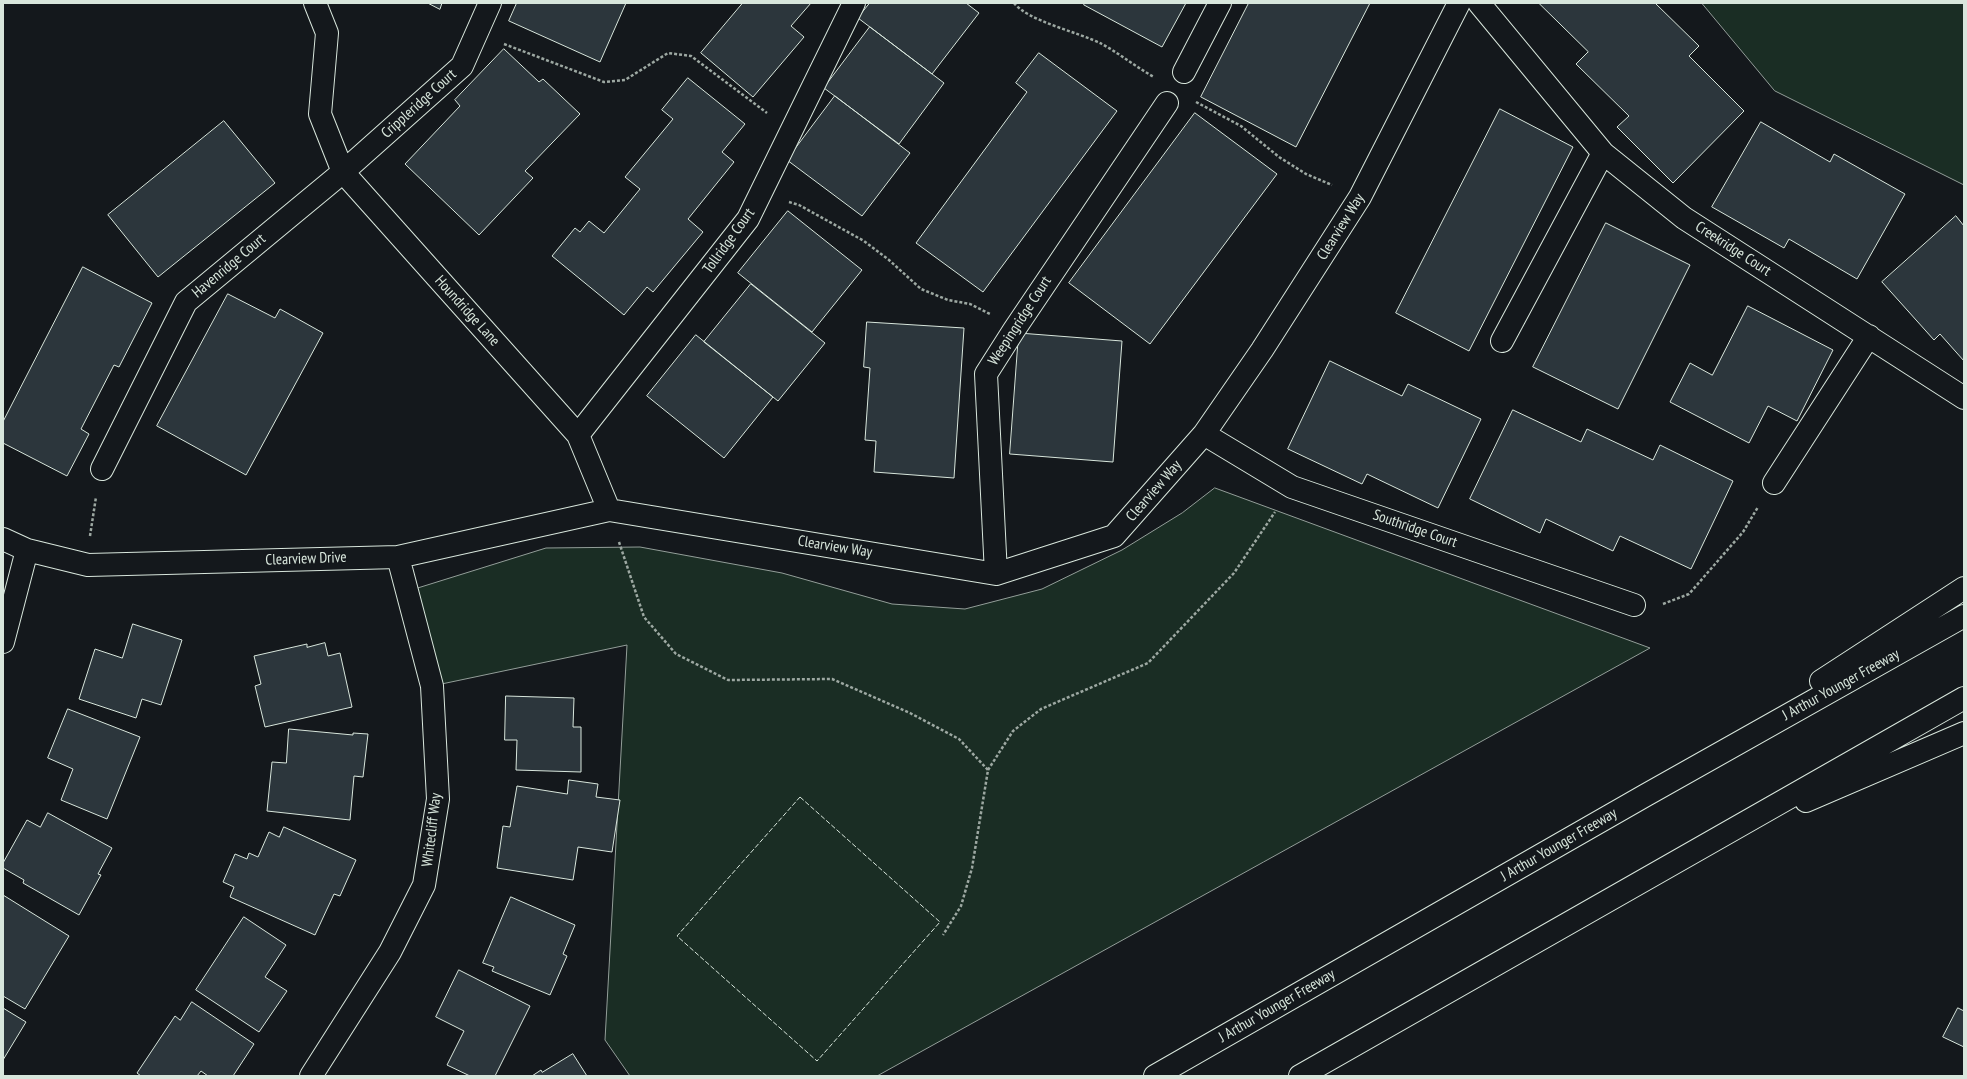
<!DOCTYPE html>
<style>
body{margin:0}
#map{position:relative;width:1967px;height:1079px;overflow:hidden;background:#14181c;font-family:"PT Sans Narrow",sans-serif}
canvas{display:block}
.frame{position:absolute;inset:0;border:4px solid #d8e6dc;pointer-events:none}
</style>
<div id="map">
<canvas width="1967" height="1079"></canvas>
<div class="frame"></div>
</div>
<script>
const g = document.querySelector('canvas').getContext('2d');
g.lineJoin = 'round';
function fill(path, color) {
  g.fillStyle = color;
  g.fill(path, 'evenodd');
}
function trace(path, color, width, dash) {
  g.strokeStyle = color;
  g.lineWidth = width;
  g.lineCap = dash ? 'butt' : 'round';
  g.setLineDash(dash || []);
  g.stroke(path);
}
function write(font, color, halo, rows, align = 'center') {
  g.font = font + ' "PT Sans Narrow",sans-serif';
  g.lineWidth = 3;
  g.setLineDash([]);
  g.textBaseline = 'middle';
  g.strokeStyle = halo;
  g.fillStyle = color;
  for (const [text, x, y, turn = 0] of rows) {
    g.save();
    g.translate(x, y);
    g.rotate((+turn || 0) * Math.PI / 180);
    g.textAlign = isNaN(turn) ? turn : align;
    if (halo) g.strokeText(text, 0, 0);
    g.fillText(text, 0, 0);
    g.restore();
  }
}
const green = new Path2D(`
 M 1702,3 L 1964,3 L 1964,185 L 1775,91 Z
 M 1215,488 L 1650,648 L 877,1076 L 630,1076 L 605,1040 L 627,645 L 432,686 L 408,591 L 546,548 L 640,547 L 782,573 L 892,604 L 965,609 L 1042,589 L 1122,550 L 1182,513 Z`);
fill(green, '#1a2d24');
trace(green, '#939e99', 1);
const building = new Path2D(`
 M 428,3 L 442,3 L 440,9 Z
 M 517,3 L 626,3 L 600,62 L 509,21 Z
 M 743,3 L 811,3 L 791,26 L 804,37 L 753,97 L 701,53 Z
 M 870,3 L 966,3 L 979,13 L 932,74 L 858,18 Z
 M 1085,3 L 1186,3 L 1162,47 L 1084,5 Z
 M 1249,3 L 1370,3 L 1296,147 L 1201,97 Z
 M 1539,3 L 1655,3 L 1699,46 L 1689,56 L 1744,111 L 1673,183 L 1617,127 L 1629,116 L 1576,64 L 1588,52 Z
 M 870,27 L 944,83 L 899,144 L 824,88 Z
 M 504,49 L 539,82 L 543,79 L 580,114 L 525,171 L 533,178 L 479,235 L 405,164 L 460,106 L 455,100 Z
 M 1039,53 L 1117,111 L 983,292 L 916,243 L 1027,92 L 1016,83 Z
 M 688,78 L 745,124 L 722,152 L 734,162 L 688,219 L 703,232 L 653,292 L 647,287 L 624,315 L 552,256 L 575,228 L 580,232 L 589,221 L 604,233 L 640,189 L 625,177 L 673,119 L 662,110 Z
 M 835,96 L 910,153 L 862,216 L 787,160 Z
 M 1500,109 L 1573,147 L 1469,351 L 1396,313 Z
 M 1195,113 L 1277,174 L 1150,344 L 1069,283 Z
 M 224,121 L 275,183 L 158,277 L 108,215 Z
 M 1761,122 L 1830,162 L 1834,154 L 1905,194 L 1857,279 L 1789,239 L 1784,248 L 1712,207 Z
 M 788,211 L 862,270 L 812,332 L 738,273 Z
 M 1956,216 L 1964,226 L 1964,361 L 1940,334 L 1934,340 L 1882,282 Z
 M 1606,223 L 1690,265 L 1618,409 L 1533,367 Z
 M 83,267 L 152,303 L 119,367 L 114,365 L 81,429 L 89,434 L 67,476 L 3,443 L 3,422 Z
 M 751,284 L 825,343 L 778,401 L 704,342 Z
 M 228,294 L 275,318 L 280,309 L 323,333 L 246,475 L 157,426 Z
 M 1748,306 L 1833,350 L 1797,421 L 1768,406 L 1749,443 L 1670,402 L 1690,363 L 1712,375 Z
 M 867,322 L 964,328 L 954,478 L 874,472 L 876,441 L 865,440 L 870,368 L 864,367 Z
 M 1019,333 L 1122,341 L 1113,462 L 1010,454 Z
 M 696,335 L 773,397 L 724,458 L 647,396 Z
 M 1330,361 L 1402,396 L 1408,384 L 1481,419 L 1438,508 L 1367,474 L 1362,484 L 1288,449 Z
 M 1513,410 L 1581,442 L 1587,429 L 1653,460 L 1660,445 L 1733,481 L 1691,569 L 1620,536 L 1613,551 L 1546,519 L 1540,533 L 1470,499 Z
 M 133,624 L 182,640 L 161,705 L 142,699 L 136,718 L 79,699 L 95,649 L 122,658 Z
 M 325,643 L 328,656 L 340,653 L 352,707 L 265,727 L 255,686 L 261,684 L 254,656 L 307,644 L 307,647 Z
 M 506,696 L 574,698 L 573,727 L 581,727 L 581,772 L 516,770 L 517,740 L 505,740 Z
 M 68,709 L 140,737 L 107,819 L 61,800 L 73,769 L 48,758 Z
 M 289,729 L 353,735 L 353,733 L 368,734 L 363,777 L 354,776 L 350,820 L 267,811 L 272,762 L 286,763 Z
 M 569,780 L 598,784 L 596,797 L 620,800 L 612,852 L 578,847 L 573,880 L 497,868 L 503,826 L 510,827 L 517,786 L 567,794 Z
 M 48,813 L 112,848 L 98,874 L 101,875 L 79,915 L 23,883 L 24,880 L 3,868 L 3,863 L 27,820 L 40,827 Z
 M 284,827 L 356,860 L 340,896 L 334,894 L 315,935 L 230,897 L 234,887 L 223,882 L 235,854 L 247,859 L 249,853 L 258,857 L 269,832 L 279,837 Z
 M 3,895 L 69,936 L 25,1009 L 3,996 Z
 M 511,897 L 575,925 L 563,954 L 567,956 L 550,995 L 492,971 L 494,967 L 483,963 Z
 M 244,917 L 286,945 L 265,977 L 287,991 L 259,1032 L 196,990 Z
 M 459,970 L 530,1006 L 495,1076 L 470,1076 L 447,1065 L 464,1031 L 436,1017 Z
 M 192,1002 L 254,1044 L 233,1076 L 208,1076 L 201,1071 L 197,1076 L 141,1076 L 137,1073 L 175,1016 L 180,1020 Z
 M 3,1008 L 26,1022 L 3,1060 Z
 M 1958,1008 L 1964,1011 L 1964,1047 L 1943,1037 Z
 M 573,1054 L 587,1076 L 532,1076 L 541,1070 L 542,1072 Z`);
fill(building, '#2c363c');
trace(building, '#d8e6dc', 1);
const street = new Path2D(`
 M 315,3 L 327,33 L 320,114 L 343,172 L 578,435 L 609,510
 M 1479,3 L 1603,153 L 1684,218 L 1964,398
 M 1184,72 L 1220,3
 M 1502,341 L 1603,153
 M 1204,434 L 1292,487 L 1634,605
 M 578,435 L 748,219 L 854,3
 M 102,469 L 186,302 L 343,172 L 462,66 L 490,3
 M 1774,483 L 1869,336
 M 3,539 L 27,550 L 88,565 L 398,557 L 609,510 L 996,574 L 1114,536 L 1204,434 L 1262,350 L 1360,197 L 1459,3
 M 996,574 L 986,374 L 1014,330 L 1167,103
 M 3,642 L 27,550
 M 311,1076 L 390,952 L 424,885 L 438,799 L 432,686 L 398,557`);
const highway = new Path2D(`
 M 1821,681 L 1964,588
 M 1806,801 L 1964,733
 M 1155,1076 L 1646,795 L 1964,616
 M 1300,1076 L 1964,698`);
trace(street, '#d8e6dc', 24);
trace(highway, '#d8e6dc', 24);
trace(new Path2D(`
 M 1014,3 C 1028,21 1078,32 1102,44 C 1120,54 1136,67 1154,77
 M 504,44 L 604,82 L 625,80 L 668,53 L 691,56 L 767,113
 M 1196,102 L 1241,126 L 1279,157 L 1306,174 L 1332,185
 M 789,202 L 799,205 L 864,241 L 889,260 L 921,289 L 948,300 L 970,304 L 990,314
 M 90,536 L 96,497
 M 619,542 L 644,617 L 676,654 L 728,680 L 832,679 L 910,713 L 959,739 L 988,770 L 972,868 L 961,906 L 943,935
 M 1663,604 L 1689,594 L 1743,532 L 1758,507
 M 988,770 L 1013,731 L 1041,709 L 1148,663 L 1234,573 L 1275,512`), '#9da8a2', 2.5, [3, 2]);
trace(street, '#14181c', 22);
trace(highway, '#14181c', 22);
trace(new Path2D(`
 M 800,797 L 940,922 L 817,1061 L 677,936 Z`), '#d8e6dc', 1, [5, 2]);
write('15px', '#d8e6dc', '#14181c', [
 ["Crippleridge Court",419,104,-42],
 ["Clearview Way",1341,227,-58],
 ["Tollridge Court",729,241,-54],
 ["Creekridge Court",1733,249,33],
 ["Havenridge Court",229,266,-40],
 ["Houndridge Lane",467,311,48],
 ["Weepingridge Court",1020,321,-57],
 ["Clearview Way",1154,491,-49],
 ["Southridge Court",1415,529,19],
 ["Clearview Way",835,547,9],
 ["Clearview Drive",306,559,-2],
 ["J Arthur Younger Freeway",1841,685,-29],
 ["Whitecliff Way",432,830,-83],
 ["J Arthur Younger Freeway",1559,845,-30],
 ["J Arthur Younger Freeway",1277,1006,-30]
]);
</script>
